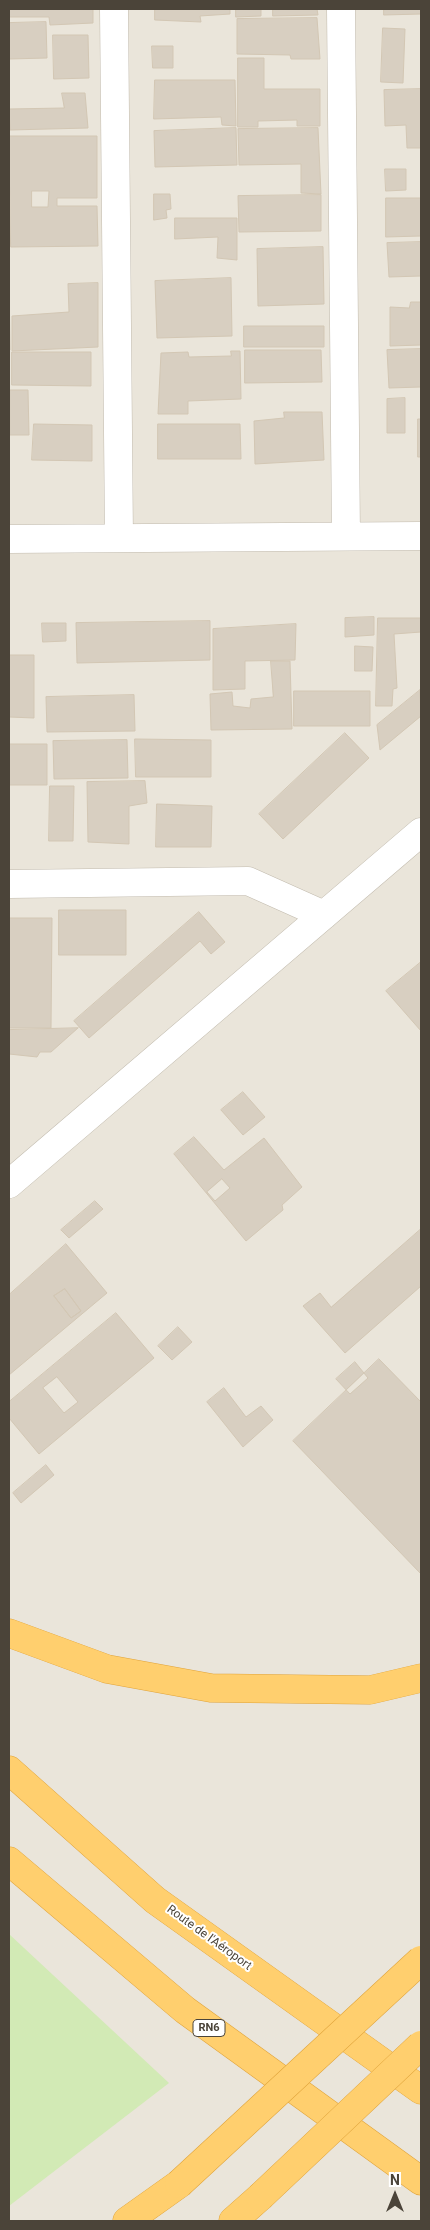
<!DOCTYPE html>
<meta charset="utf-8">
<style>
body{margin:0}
#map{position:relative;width:430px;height:2230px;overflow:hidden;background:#f6f3ec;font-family:Roboto,sans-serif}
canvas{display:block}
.frame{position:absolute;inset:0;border:10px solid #4b4439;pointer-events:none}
.north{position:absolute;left:370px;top:2170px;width:50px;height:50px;-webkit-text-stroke:4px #fff;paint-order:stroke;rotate:0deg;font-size:14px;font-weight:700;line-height:20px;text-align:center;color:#4b4439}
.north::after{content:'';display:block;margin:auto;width:18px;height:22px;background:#4b4439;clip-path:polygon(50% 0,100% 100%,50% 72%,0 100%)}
</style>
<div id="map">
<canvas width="430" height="2230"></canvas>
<div class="frame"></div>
<div class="north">N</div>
</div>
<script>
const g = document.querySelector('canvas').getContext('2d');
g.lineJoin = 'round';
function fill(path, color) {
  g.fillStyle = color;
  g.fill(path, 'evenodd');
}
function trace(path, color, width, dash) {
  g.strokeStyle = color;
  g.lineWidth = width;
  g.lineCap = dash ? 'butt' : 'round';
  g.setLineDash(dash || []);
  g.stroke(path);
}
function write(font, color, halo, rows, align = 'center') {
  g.font = font + ' Roboto,sans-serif';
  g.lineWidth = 4;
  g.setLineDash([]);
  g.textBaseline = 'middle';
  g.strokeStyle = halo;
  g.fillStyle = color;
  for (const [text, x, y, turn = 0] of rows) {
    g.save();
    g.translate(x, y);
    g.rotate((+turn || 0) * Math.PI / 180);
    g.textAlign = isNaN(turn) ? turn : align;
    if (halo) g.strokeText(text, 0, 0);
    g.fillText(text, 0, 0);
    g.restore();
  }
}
fill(new Path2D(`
 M 9,9 L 421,9 L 421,2221 L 9,2221 Z`), '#eae5da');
fill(new Path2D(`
 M 9,1934 L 169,2083 L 9,2206 Z`), '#d2eab5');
const building = new Path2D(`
 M 9,9 L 93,9 L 93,23 L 50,25 L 49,17 L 9,17 Z
 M 155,9 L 230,9 L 230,14 L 200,16 L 201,22 L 155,20 Z
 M 236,9 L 261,9 L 261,16 L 236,17 Z
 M 273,9 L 317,9 L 318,15 L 273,16 Z
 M 384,9 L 421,9 L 421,14 L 384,15 Z
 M 317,18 L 320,59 L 291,59 L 290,55 L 237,54 L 237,19 Z
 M 46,22 L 47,58 L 9,59 L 9,23 Z
 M 383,28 L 405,29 L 403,83 L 381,82 Z
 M 53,35 L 88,35 L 89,78 L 54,79 Z
 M 152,46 L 173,46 L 173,68 L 153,68 Z
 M 238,58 L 264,58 L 264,89 L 320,89 L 320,126 L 297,126 L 297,120 L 258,121 L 258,127 L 238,127 Z
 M 155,80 L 235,80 L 236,126 L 222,125 L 221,117 L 154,119 Z
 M 421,89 L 421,148 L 407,148 L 406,125 L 385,126 L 384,90 Z
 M 62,93 L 85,93 L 88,128 L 10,130 L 9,109 L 64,108 Z
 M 236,128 L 237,165 L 155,167 L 154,131 Z
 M 318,128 L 321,194 L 301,193 L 301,164 L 239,165 L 238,129 Z
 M 9,136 L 97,136 L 97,198 L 57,198 L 57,206 L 97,206 L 98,246 L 11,247 ZM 32,191 L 49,191 L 48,207 L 32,207 Z
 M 385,169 L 406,169 L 406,190 L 386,191 Z
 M 154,194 L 170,194 L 171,209 L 166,210 L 167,218 L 154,220 Z
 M 321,195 L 321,231 L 239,232 L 238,196 Z
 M 386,198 L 421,198 L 421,236 L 386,237 Z
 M 175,218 L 237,218 L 237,260 L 217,258 L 218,237 L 175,239 Z
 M 421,242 L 421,276 L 389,277 L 387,243 Z
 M 323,247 L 324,304 L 258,306 L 257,249 Z
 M 231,278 L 232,336 L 157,338 L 155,281 Z
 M 9,282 L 10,350 L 9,350 Z
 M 98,283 L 98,347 L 12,351 L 12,316 L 69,312 L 68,284 Z
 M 411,302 L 421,302 L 421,345 L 390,346 L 390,307 L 409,308 Z
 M 244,326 L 324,326 L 324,347 L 244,347 Z
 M 421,349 L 421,387 L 389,388 L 387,350 Z
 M 245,350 L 321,350 L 322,382 L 245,383 Z
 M 231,351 L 240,351 L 241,399 L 188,401 L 188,414 L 158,414 L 161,353 L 188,352 L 189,357 L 231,356 Z
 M 12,352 L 91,352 L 91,386 L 12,385 Z
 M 10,390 L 28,390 L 29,435 L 10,435 Z
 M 405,398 L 405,433 L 387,433 L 387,399 Z
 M 284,412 L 322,412 L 324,460 L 255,464 L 254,421 L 284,418 Z
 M 418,419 L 421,419 L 421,457 L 418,457 Z
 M 34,424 L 92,425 L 92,461 L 32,460 Z
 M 158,424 L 240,424 L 241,459 L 158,459 Z
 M 374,617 L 374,635 L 345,637 L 345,618 Z
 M 378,618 L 421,618 L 421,632 L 394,634 L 397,688 L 393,689 L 392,706 L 376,706 Z
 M 210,621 L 210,660 L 77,663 L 76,623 Z
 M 42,623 L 66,623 L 66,641 L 43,642 Z
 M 296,624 L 295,660 L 245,661 L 245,689 L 213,690 L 213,629 Z
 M 355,646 L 373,647 L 372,671 L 355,671 Z
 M 9,655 L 34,655 L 34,718 L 9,717 Z
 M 271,661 L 290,661 L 292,729 L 211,730 L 210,694 L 232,692 L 233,706 L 250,708 L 251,699 L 273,697 Z
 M 420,690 L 421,716 L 380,750 L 377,725 Z
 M 294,691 L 370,691 L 370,726 L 294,726 Z
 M 134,695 L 135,731 L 47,732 L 46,697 Z
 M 345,733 L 369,758 L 283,839 L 259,814 Z
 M 135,739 L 211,740 L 211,777 L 136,777 Z
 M 127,740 L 128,778 L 54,779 L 53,741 Z
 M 9,744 L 47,744 L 47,785 L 9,785 Z
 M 145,781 L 147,803 L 129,806 L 129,844 L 88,842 L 87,782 Z
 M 50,786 L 74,786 L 73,841 L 49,841 Z
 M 157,804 L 212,806 L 211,847 L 156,847 Z
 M 59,910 L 126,910 L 126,955 L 59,955 Z
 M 199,912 L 225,942 L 211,954 L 200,941 L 89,1038 L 74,1021 Z
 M 9,918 L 52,918 L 51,1028 L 9,1028 Z
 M 421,962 L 421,1031 L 386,991 Z
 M 78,1028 L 51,1052 L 40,1052 L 37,1057 L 9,1054 L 9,1030 Z
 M 243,1092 L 265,1117 L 243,1135 L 221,1110 Z
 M 194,1137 L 224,1170 L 264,1138 L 302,1187 L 282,1205 L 283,1210 L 246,1241 L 174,1154 ZM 222,1179 L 230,1188 L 215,1201 L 207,1192 Z
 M 95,1201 L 103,1209 L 69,1238 L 61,1230 Z
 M 421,1229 L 421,1286 L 345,1353 L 303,1306 L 320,1293 L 331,1307 Z
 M 66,1244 L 107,1293 L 9,1375 L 9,1295 ZM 65,1289 L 81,1311 L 71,1318 L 54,1296 Z
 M 65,1289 L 81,1311 L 71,1318 L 54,1296 Z
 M 116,1313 L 154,1358 L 39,1454 L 9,1418 L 9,1402 ZM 57,1377 L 78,1402 L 64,1413 L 43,1388 Z
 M 178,1327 L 192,1342 L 172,1360 L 158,1346 Z
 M 379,1359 L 421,1402 L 421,1574 L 293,1441 Z
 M 355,1362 L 368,1378 L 350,1394 L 336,1379 Z
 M 224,1388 L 246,1417 L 261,1406 L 273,1420 L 243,1447 L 207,1402 Z
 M 46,1465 L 54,1475 L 21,1503 L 13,1493 Z`);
fill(building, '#d8cfc1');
trace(building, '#d3c7b4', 1);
const street = new Path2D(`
 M 114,9 L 119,538
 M 341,9 L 346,536
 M 9,539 L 421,536
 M 9,884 L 248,881 L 324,915
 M 9,1184 L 421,832`);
const highway = new Path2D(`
 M 9,1633 L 107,1669 L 211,1688 L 370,1690 L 421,1678
 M 9,1770 L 155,1900 L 421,2090
 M 9,1861 L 185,2010 L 421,2181
 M 127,2221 L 179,2184
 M 233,2221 L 260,2197`);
trace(street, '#c2bbae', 29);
trace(highway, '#e0a43c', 29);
trace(street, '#fff', 28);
trace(highway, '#ffcf6e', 28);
const highwayBridge = new Path2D(`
 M 179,2184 L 421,1960
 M 260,2197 L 421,2045`);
trace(highwayBridge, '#e0a43c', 29, []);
trace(highwayBridge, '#ffcf6e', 28);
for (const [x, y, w] of [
 [209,2028,32]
]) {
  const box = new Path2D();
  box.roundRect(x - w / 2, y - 8.5, w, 17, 4);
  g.fillStyle = '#fff';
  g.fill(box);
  trace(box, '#4b4439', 1);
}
write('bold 11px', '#4b4439', null, [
 ["RN6",209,2028]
]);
write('12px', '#4b4439', '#fff', [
 ["Route de l'Aéroport",209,1938,36]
]);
</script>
